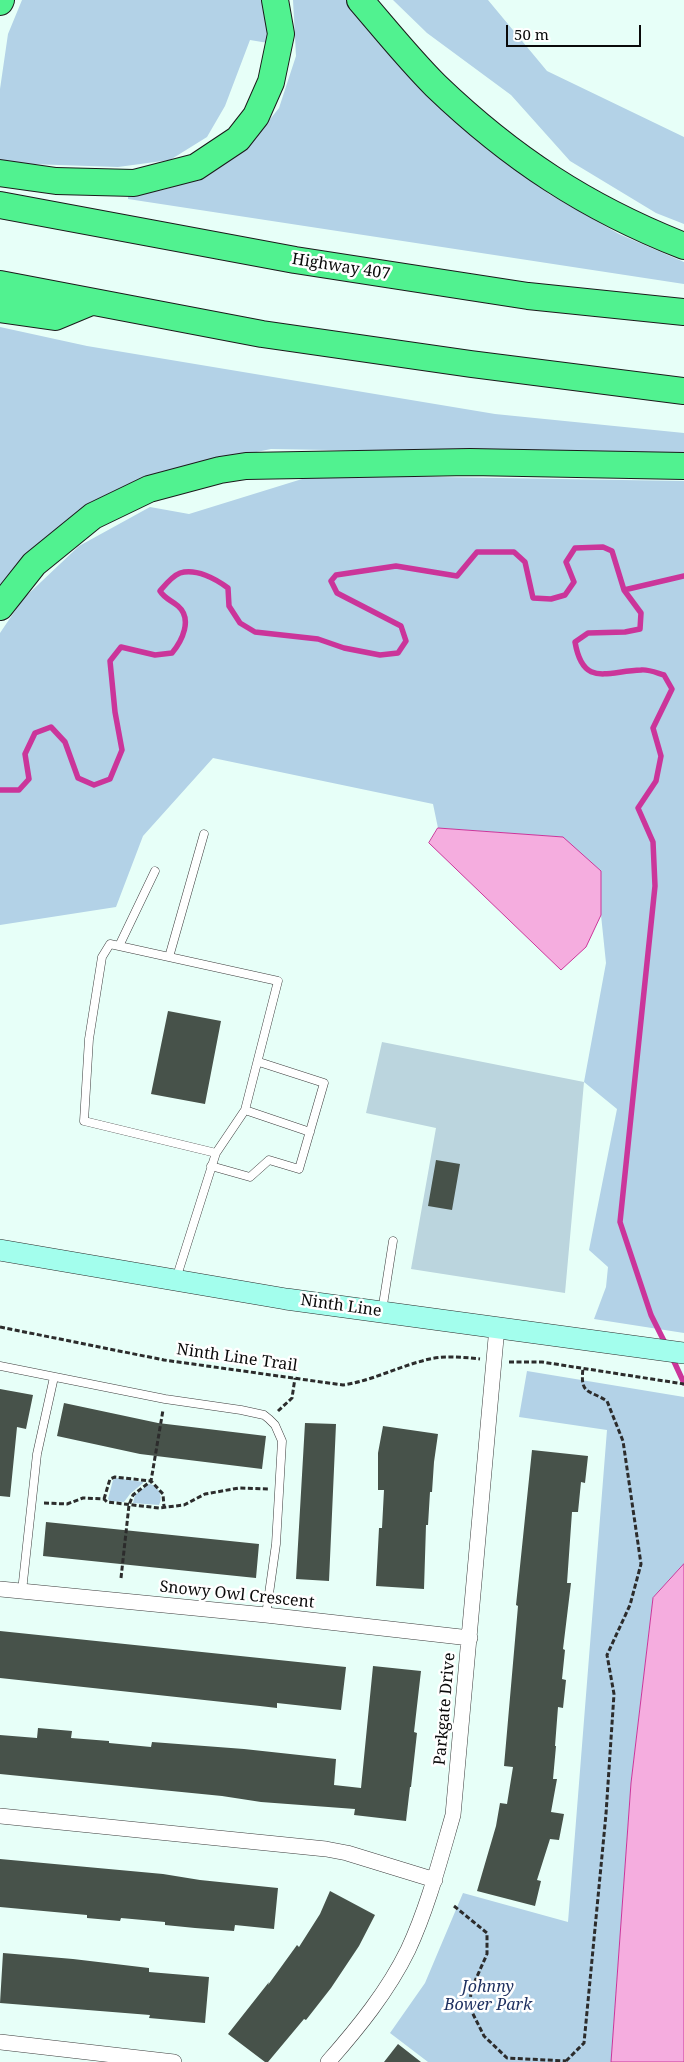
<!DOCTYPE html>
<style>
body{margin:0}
#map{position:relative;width:684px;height:2062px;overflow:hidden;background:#e7fff8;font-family:"Noto Serif",serif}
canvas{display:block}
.scale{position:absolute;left:506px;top:25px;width:135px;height:22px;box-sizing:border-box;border:2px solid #0a0a0a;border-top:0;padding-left:6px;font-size:15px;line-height:18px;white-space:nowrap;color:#0a0a0a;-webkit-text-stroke:4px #fff;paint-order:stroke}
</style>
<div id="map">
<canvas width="684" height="2062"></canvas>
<div class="scale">50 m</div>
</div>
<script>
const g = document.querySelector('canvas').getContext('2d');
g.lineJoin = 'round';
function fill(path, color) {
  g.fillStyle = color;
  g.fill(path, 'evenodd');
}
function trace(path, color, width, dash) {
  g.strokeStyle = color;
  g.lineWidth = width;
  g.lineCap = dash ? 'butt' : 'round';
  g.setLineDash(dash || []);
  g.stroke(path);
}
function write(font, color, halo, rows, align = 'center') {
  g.font = font + ' "Noto Serif",serif';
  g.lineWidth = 5;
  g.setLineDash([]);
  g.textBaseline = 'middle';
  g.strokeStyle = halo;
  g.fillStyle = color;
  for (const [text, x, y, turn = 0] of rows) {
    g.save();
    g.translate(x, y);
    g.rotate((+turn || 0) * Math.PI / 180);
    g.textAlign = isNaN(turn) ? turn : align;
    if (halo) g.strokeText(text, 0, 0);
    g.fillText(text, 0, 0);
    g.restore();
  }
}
fill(new Path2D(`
 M 22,0 L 262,0 L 266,11 L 268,43 L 250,40 L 225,106 L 207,137 L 170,160 L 118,167 L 0,163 L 0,89 L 8,34 Z
 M 293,0 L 346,0 L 406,73 L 478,142 L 549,194 L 619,234 L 684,262 L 684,284 L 128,199 L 128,194 L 163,190 L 209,175 L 247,148 L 279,108 L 296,56 Z
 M 393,0 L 488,0 L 547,71 L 684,137 L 684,224 L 656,213 L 570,161 L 511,95 L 427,33 Z
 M 0,327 L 87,346 L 495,414 L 684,433 L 684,456 L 271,449 L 160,472 L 90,505 L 0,588 Z
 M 315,475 L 684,481 L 684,1333 L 594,1319 L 606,1287 L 608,1267 L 589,1250 L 617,1109 L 584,1082 L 606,963 L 601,915 L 601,871 L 561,837 L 438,828 L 433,804 L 213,758 L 143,836 L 116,907 L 0,925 L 0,633 L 23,599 L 79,546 L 150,507 L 189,514 Z
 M 527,1371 L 684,1397 L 684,1564 L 653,1598 L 631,1783 L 611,2062 L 428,2062 L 390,2033 L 425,1983 L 463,1893 L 568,1922 L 607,1430 L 519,1417 Z
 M 116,1478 L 143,1482 L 143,1483 L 130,1494 L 124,1502 L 110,1501 L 108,1499 L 113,1480 Z
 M 149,1484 C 158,1485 164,1496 159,1505 L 133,1503 L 135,1495 Z`), '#b3d2e7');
fill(new Path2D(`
 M 382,1042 L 584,1082 L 565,1293 L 411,1269 L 436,1128 L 366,1113 Z`), '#bbd5de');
const water = new Path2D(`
 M 438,828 L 563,837 L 601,871 L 601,915 L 586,947 L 561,970 L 429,843 Z
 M 684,1564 L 684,2062 L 611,2062 L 631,1783 L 653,1598 Z`);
fill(water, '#f5addf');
trace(water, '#cb359a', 1);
trace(new Path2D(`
 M 624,590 L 684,576
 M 0,790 L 19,790 L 29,779 L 25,754 L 35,733 L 51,727 L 65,742 L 78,778 L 94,785 L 110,779 L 122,750 L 115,712 L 110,661 L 121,647 L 155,655 L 172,653 C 182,641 193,619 178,606 C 171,600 165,599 160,591 C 165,585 172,576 180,573 C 196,568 216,579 228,588 L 229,606 L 240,623 L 255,632 L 318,639 L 344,648 L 380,655 L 398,653 L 406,641 L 401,626 L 337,593 L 331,581 L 336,575 L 396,566 L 457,576 L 477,552 L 514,552 L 525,562 L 533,598 L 551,599 L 565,595 L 574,582 L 566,562 L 575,548 L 603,547 L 612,551 L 624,590 L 641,613 L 640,629 L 625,632 L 588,633 L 575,642 C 583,688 607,671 641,670 C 648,669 657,673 664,675 L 672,689 L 653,728 L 661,756 L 656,781 L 638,808 L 653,842 L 655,886 L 620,1222 L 651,1315 L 666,1345
 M 671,1355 L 684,1383`), '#cb359a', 5.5);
fill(new Path2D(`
 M 168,1011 L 221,1021 L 205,1104 L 151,1094 Z
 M 436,1160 L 460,1164 L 452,1210 L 428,1206 Z
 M 0,1389 L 33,1395 L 26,1429 L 17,1427 L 10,1497 L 0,1496 Z
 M 64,1403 L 158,1423 L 266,1436 L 262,1469 L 140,1454 L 57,1436 Z
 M 305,1423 L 336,1424 L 329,1581 L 296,1579 Z
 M 383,1426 L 438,1434 L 434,1462 L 432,1492 L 430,1492 L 428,1525 L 426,1525 L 424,1589 L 376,1586 L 379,1528 L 382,1528 L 384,1490 L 378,1490 L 378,1453 Z
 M 532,1450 L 588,1456 L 585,1483 L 581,1482 L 578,1512 L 572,1512 L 567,1583 L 571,1583 L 563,1649 L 565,1650 L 562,1679 L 566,1680 L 563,1708 L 558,1707 L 555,1746 L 556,1746 L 553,1779 L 557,1779 L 551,1812 L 564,1814 L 559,1840 L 550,1839 L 537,1880 L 541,1881 L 535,1906 L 477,1891 L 496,1826 L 500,1803 L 507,1804 L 513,1767 L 504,1766 L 518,1606 L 516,1605 Z
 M 46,1522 L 259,1544 L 256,1578 L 43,1556 Z
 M 0,1631 L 346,1667 L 341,1710 L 277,1703 L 277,1708 L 260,1706 L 0,1678 Z
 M 373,1666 L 421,1671 L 414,1732 L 417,1733 L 411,1787 L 410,1787 L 406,1821 L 354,1815 L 355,1809 L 261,1802 L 222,1796 L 0,1774 L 0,1735 L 37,1738 L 38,1728 L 72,1731 L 71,1738 L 109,1741 L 109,1743 L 151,1747 L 152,1742 L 244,1749 L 336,1759 L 334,1785 L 361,1788 Z
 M 0,1859 L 163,1874 L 200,1880 L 278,1888 L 274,1929 L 235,1925 L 234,1931 L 195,1928 L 165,1925 L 165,1922 L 121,1918 L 120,1921 L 87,1918 L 87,1915 L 0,1907 Z
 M 330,1891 L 375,1915 L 359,1946 L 331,1988 L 306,2020 L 304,2019 L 268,2062 L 265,2062 L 228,2034 L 269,1982 L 268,1985 L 297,1945 L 299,1947 L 320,1914 Z
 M 3,1953 L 73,1959 L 149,1968 L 149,1972 L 209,1977 L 205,2023 L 149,2018 L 150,2015 L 0,2003 Z
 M 398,2044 L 421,2062 L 384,2062 Z`), '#47524a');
const service = new Path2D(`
 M 119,946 L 155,871
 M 169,957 L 204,834
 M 245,1110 L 310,1132
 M 211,1166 L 250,1177 L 269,1160 L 299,1169 L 324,1083 L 259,1062
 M 176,1279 L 216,1153 L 245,1110 L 278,981 L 110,944 L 102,957 L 89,1039 L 84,1121 L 216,1153
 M 382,1311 L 393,1241
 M 0,1366 L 165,1399 L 241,1410 L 264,1415 L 269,1419 L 275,1425 L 282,1441 L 276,1544 L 266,1615
 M 22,1591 L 37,1454 L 54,1377`);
const minor = new Path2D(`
 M 0,1589 L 266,1615 L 470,1638
 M 0,1816 L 326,1849 L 347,1853 L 435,1880
 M 0,2042 L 174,2062
 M 328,2062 C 358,2028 388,1991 408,1950 C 428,1907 440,1860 453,1815 L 497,1327`);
const secondary = new Path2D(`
 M 0,1250 L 286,1299 L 684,1353`);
const motorway = new Path2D(`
 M 360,0 C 385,29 409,59 436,86 C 511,158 587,208 684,246
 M 0,2 L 1,0
 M 0,173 L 56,181 L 134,183 L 196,167 L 238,139 L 256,116 L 271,82 L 281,34 L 275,0
 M 0,205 L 295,260 L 528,296 L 684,312
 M 0,284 L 262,334 L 471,364 L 684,391
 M 0,309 L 55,317 L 91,302
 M 0,607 L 34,564 L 93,516 L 149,489 L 220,470 L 246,466 L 470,462 L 684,466`);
trace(service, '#3d3d3d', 9);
trace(minor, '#3d3d3d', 16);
trace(secondary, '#2c2c2c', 22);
trace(motorway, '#1b1b1b', 28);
trace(new Path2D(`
 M 0,1327 L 164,1360 L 343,1385 C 371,1381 395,1368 422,1361 C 440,1355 461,1357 480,1359
 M 509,1362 L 542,1362 L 684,1384
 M 278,1411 L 292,1398 L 295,1378
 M 104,1499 L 110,1479 L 115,1477 L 151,1481 L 163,1494 L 164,1507
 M 44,1503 L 67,1504 L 83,1498 L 104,1499 L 107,1502 L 159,1508 L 184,1505 L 205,1494 L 239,1488 L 269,1489
 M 121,1578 L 129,1505 L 133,1495 L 151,1481 L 163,1410
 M 454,1906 L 487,1933 L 487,1954 L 471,1990 L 470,2008 L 484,2036 L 507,2058 L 566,2061
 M 566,2061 L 584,2043 L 606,1814 L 614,1694 L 607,1655 L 630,1605 L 641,1564 L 623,1441 L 607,1401 C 588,1389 580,1395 583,1368`), '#2c2c2c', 3, [5, 2.5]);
trace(service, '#fff', 8);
trace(minor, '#fff', 15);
trace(secondary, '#a3feed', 21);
trace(motorway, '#51f290', 26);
write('16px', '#0a0a0a', '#fff', [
 ["Highway 407",341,267,9],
 ["Ninth Line",341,1306,8],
 ["Ninth Line Trail",237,1358,8],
 ["Snowy Owl Crescent",237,1595,6],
 ["Parkgate Drive",445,1709,-85]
]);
write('italic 16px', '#1d2f5f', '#fff', [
 ["Johnny",488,1987],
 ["Bower Park",488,2005]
]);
</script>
